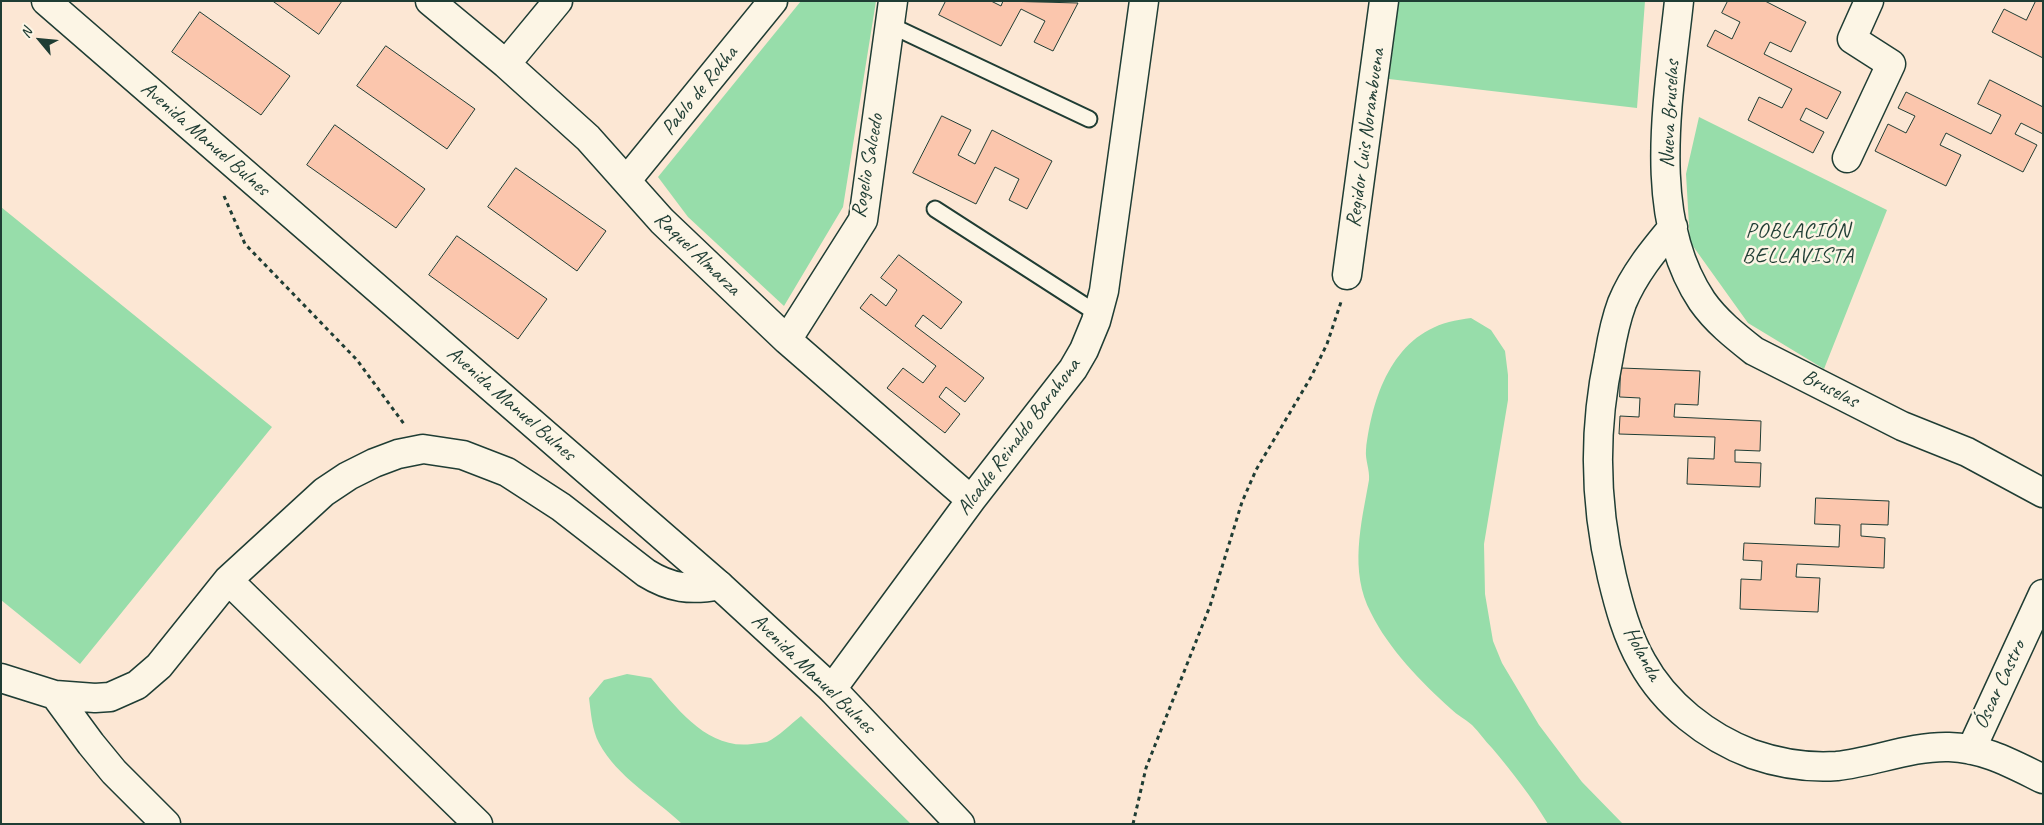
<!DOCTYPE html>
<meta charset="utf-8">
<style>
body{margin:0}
#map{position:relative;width:2044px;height:825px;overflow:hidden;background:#fce7d4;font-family:Caveat,sans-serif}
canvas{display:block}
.frame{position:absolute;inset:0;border:2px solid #1f3d34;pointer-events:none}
.north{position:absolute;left:15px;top:15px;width:50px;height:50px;-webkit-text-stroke:4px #fcf5e5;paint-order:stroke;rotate:298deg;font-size:14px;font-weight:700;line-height:20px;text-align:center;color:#1f3d34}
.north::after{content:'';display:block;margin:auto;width:18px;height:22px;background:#1f3d34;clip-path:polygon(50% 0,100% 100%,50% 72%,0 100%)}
</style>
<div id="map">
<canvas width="2044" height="825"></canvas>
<div class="frame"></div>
<div class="north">N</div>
</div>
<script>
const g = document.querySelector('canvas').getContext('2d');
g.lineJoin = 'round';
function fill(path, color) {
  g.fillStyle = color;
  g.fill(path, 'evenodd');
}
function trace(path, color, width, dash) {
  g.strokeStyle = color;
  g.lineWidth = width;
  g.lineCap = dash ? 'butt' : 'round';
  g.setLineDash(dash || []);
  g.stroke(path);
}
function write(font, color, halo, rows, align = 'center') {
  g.font = font + ' Caveat,sans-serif';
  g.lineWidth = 5;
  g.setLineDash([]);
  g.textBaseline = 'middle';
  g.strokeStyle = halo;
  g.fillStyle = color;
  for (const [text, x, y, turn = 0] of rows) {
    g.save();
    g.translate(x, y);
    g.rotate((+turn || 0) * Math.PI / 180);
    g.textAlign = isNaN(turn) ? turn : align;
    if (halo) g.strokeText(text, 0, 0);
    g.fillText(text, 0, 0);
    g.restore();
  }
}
fill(new Path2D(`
 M 801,1 L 876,1 L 843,207 L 784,306 L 688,217 L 658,177 Z
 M 1399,1 L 1645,1 L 1637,108 L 1389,79 Z
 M 1699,117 L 1887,210 L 1824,369 L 1748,323 L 1690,242 L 1686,174 Z
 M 1,207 L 272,427 L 80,664 L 1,600 Z
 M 1471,318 L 1491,330 L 1505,351 L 1508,375 L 1508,400 L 1484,544 L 1485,594 L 1493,641 L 1502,663 L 1539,725 L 1582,782 L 1623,824 L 1548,824 C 1531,796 1513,773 1492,748 C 1485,741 1479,732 1472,725 C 1465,719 1457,715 1451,709 C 1422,683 1388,648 1371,613 C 1349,571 1361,525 1369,480 C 1370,470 1365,460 1366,450 C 1372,398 1392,337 1449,322 C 1456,320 1464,319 1471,318 Z
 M 627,674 L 651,678 C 677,708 707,750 752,744 C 757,743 763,743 767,742 C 778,737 792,723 801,716 L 911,824 L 682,824 C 654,797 618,778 599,743 C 592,730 591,713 589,698 L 604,680 Z`), '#97ddaa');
const building = new Path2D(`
 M 273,1 L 342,1 L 319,34 Z
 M 946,1 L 991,1 L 1001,6 L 1003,1 L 1078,3 L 1053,51 L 1034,42 L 1045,21 L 1021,9 L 1001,46 L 939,15 Z
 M 1728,1 L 1765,1 L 1806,22 L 1791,52 L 1770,42 L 1764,54 L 1841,92 L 1827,119 L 1806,108 L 1800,120 L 1824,132 L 1813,153 L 1748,120 L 1759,97 L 1782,108 L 1792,89 L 1707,46 L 1715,30 L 1732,39 L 1740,22 L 1722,13 Z
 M 2036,1 L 2043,1 L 2043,58 L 1992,32 L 2004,9 L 2026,20 Z
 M 200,12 L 290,76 L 261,115 L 172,52 Z
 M 386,46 L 475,109 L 447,149 L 357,86 Z
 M 1990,80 L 2043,107 L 2043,134 L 2021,123 L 2015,134 L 2037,145 L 2023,172 L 1946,133 L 1940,145 L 1961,155 L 1946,186 L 1875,151 L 1888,124 L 1906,133 L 1915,116 L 1898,108 L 1906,92 L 1991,134 L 2001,115 L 1978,104 Z
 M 942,116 L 971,130 L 958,155 L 975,164 L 992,130 L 1052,161 L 1027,209 L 1009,200 L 1019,179 L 995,167 L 976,204 L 913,173 Z
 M 335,125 L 425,189 L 396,228 L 307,165 Z
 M 516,168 L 606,231 L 577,271 L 488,207 Z
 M 457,236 L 547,299 L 518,339 L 429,275 Z
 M 899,255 L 962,302 L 941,329 L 923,315 L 915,326 L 984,378 L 965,402 L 946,387 L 939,397 L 960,414 L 945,433 L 887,388 L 903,368 L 923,383 L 936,366 L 860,308 L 871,294 L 886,306 L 897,290 L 881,278 Z
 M 1621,368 L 1700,371 L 1698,405 L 1675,404 L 1674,417 L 1761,421 L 1760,451 L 1735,450 L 1735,462 L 1761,463 L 1760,487 L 1687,484 L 1688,458 L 1714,459 L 1715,437 L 1619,434 L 1620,416 L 1639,417 L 1640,398 L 1620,397 Z
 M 1816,498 L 1889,501 L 1888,525 L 1861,524 L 1861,536 L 1885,538 L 1884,568 L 1797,564 L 1796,577 L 1820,578 L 1818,612 L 1740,609 L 1741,579 L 1761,580 L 1762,561 L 1743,560 L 1744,543 L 1839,547 L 1840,525 L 1815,524 Z`);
fill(building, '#fbc6ad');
trace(building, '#1f3d34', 1);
const lane = new Path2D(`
 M 890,25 L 1089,119
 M 935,209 L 1098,314`);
const street = new Path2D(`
 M 430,1 L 506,64 L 588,138 L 662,221 L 787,340 L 971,500
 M 1679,1 C 1669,96 1645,216 1702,301 C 1716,321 1735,336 1754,351 L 1902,426 L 1967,452 L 2043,493
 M 506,64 L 558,1
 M 1847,158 L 1891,64 L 1852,39 L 1869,1
 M 627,180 L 773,1
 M 1673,227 C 1653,251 1634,274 1622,303 C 1616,319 1612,338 1609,356 C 1593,431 1594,502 1612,577 C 1619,606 1627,636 1642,662 C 1665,704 1707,737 1752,754 C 1778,763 1809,768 1837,766 C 1874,762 1911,746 1949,747 C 1984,748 2012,764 2043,779
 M 1347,275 L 1384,1
 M 787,340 L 863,220 L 893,1
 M 228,580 L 478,824
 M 1,678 L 55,695 L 95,698 L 110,697 L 137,685 L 159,666 L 228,580 L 324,492 L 348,476 L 374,463 L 398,454 L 423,449 L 463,455 L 507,472 L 561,507 L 646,573 C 670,588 691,591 719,585
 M 832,689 L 971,500 L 1073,369 L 1084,350 L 1096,321 L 1104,291 L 1144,1
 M 55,695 L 91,744 L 114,772 L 166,824
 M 1971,750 L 2043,594`);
const secondary = new Path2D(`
 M 46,1 L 719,585 L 832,689 L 960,824`);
trace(lane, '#1f3d34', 19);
trace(street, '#1f3d34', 31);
trace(secondary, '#1f3d34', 31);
trace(new Path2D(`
 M 224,196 L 245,244 L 357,360 L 404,424
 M 1133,824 L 1146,768 L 1210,606 L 1242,502 L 1256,470 L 1311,377 L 1327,344 L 1341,302`), '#1f3d34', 3, [4, 4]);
trace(lane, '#fcf5e5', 15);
trace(street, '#fcf5e5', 28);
trace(secondary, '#fcf5e5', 28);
write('21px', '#1f3d34', '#fcf5e5', [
 ["Pablo de Rokha",700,91,-51],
 ["Nueva Bruselas",1670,114,-87],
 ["Regidor Luis Norambuena",1366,138,-82],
 ["Avenida Manuel Bulnes",205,139,41],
 ["Rogelio Salcedo",868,166,-80],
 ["Raquel Almarza",697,254,44],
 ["Bruselas",1830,389,27],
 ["Avenida Manuel Bulnes",511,404,41],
 ["Alcalde Reinaldo Barahona",1019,437,-53],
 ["Holanda",1642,654,62],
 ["Avenida Manuel Bulnes",813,674,44],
 ["Óscar Castro",2000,685,-65]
]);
g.letterSpacing = '1px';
write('22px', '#1f3d34', '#fcf5e5', [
 ["POBLACIÓN",1798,231],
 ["BELLAVISTA",1798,256]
]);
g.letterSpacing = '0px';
</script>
